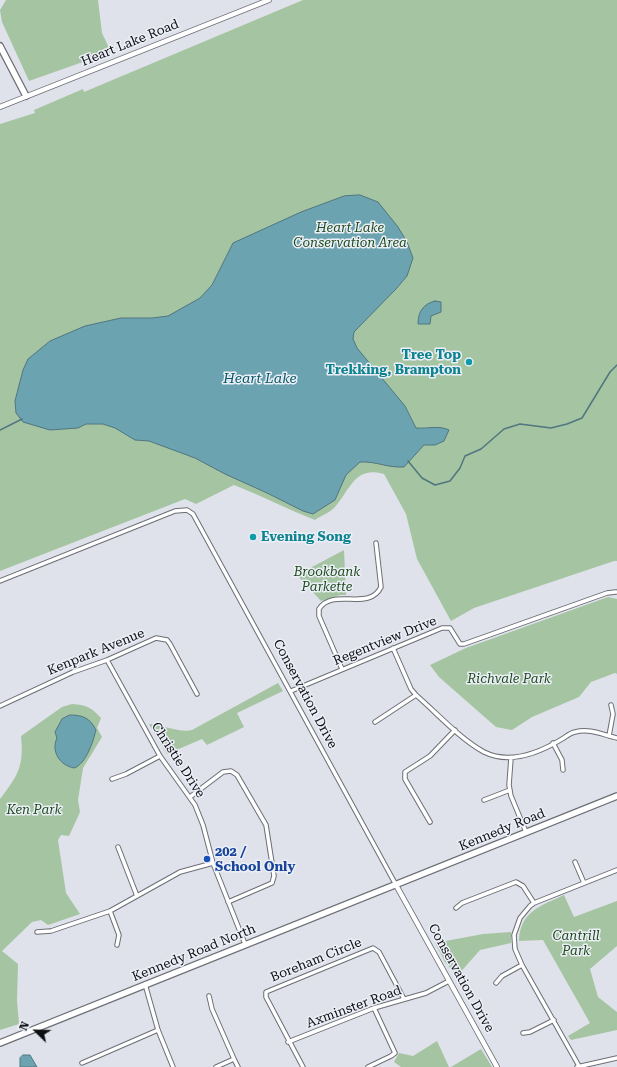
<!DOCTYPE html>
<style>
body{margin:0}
#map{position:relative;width:617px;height:1067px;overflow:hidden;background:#dfe2ea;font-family:"Roboto Serif",serif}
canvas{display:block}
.north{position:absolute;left:16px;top:1011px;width:40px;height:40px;-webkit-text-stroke:3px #eceff7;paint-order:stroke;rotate:293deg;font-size:11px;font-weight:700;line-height:16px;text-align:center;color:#0d0e11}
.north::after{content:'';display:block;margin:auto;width:14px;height:18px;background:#0d0e11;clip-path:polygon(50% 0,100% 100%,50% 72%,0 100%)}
</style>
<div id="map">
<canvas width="617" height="1067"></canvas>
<div class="north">N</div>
</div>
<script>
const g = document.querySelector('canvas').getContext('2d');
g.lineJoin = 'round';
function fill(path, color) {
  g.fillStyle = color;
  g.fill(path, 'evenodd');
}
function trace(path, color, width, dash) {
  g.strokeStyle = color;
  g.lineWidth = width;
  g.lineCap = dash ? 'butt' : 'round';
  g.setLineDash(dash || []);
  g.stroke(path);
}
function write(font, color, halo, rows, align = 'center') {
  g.font = font + ' "Roboto Serif",serif';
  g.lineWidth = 3;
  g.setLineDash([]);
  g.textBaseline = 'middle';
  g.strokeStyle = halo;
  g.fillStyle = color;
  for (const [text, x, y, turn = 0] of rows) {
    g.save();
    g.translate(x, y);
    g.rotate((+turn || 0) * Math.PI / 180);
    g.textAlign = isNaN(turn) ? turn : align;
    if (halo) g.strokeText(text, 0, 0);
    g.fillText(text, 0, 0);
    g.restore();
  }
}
fill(new Path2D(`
 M 6,0 L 98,0 L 102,33 L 111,52 L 29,81 L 2,22 L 0,10 Z
 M 303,0 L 617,0 L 617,561 L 614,561 L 474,608 L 451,621 L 417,559 L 406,514 L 384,474 C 354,465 350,491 334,508 C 329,513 320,516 315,520 C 287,509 262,496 234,485 L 196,504 L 185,499 L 0,571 L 0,124 L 35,113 L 34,110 L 83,89 L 84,92 Z
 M 344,550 L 346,595 L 340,595 L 321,601 L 297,575 Z
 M 608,597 L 617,599 L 617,674 L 615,673 L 591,682 L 579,697 L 532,717 L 512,730 L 496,727 L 439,677 L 430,665 L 466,648 Z
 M 278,683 L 283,691 L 237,713 L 244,727 L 207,745 L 202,739 L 167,754 L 149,724 C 163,725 180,733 192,730 Z
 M 72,704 C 86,705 91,707 101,718 L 97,728 L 102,737 L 83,768 L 78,800 L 80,812 L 69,836 L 61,835 L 58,840 L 66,893 L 80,914 L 48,925 L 41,920 L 32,922 L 2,951 L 18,964 L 17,1001 L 19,1024 L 0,1030 L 0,799 C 18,775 24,767 21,736 L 62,707 Z
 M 564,895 L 574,917 L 617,901 L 617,946 L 590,969 L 598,997 L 617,1012 L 617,1030 L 571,1040 L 568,1036 L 590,1023 L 543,940 L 519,941 C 520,911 541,906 564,895 Z
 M 511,932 L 511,943 L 480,950 L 457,976 L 445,962 L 435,943 L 483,934 Z
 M 437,1041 L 449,1067 L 401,1067 L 394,1062 L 399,1053 L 413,1056 Z
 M 481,1049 L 492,1067 L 451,1067 Z`), '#a5c4a2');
const water = new Path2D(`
 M 360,195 L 378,202 L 398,227 L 407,242 L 413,258 L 407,276 L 396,289 L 354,332 L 353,339 L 357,348 L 405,406 L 416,428 C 427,429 439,425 449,430 L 444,441 L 435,445 L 424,445 L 404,467 C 387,468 376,461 360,462 L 346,475 L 335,500 L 313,514 L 303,511 L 267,493 L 225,474 L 195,458 L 149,441 L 135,440 L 115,428 L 103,424 L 86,424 L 78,428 L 50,430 L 23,422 L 16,413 L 15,401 L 23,370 L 28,359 L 50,341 L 85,326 L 121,318 L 152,318 L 168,316 L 200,298 L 212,285 L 233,243 L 301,212 L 344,196 Z
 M 435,301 L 441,302 L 441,312 L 431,316 L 430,324 L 418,324 C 418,312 423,304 435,301 Z
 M 70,715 C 83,715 90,718 96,730 C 93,742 86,764 74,768 C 59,765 51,751 57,738 L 55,732 L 62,719 Z
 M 23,1055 L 30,1055 L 37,1067 L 20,1067 L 20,1058 Z`);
fill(water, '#6ca3b0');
trace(water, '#507680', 1);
trace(new Path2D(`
 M 0,430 L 22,419
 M 408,461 L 422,478 L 435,485 L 450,481 L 460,468 L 465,456 L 481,449 L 504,429 L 520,424 L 551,428 L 567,424 L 582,418 L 610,372 L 617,365`), '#507680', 1.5);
const minor = new Path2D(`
 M 0,581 L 175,511 L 187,510 L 193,514 L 396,885
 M 393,648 L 411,689 L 416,695 C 438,714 459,738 484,752 C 510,765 539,753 562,739 C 567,736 570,733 575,732 C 590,728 603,735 617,738
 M 107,660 L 160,756 L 195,805 L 203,825 L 213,863 L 245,944
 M 342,669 L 319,616 L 319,609 C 333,587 369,612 381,587 L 376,543
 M 291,691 L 442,628 L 450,628 L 460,644 L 464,644 L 607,593 L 616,592
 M 0,706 L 73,672 L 107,660 L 156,638 L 167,640 L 170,644 L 197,694
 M 375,722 L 416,695
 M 609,736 L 613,714 L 611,705
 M 553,743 L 562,760 L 563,770
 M 511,758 L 509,785 L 511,796 L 526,832
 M 112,779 L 126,774 L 160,756
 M 190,797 L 223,772 L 231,771 L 237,775 L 266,825 L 274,876 L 272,883 L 228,902
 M 484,800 L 510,790
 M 430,822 L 405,779 L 405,772 L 430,756 L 455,730
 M 118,847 L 137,896
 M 575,862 L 584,883
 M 456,908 L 462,903 L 516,882 L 523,886 L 534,903
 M 110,911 L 119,935 L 117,945
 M 37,932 L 51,931 L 110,911 L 180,872 L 213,863
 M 496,983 L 502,976 L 522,965
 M 145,984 L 158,1030 L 173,1067
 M 209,996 L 212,1009 L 234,1059 L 216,1067
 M 523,1033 L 530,1032 L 554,1020
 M 288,1042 L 374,1008 L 426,993 L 449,981
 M 234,1059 L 238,1067
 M 82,1063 L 158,1030
 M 579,1066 L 522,965 L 515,949 L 514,935 L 520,918 L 530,906 L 534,903 L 617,870
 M 303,1067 L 266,997 L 266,992 L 373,948 L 379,952 L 404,999
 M 368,1067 L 391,1056 L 395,1053 L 374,1008
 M 577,1067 L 617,1058`);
const tertiary = new Path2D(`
 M 0,107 L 269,0
 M 396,885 L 497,1067`);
const secondary = new Path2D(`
 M 0,46 L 26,96
 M 0,1043 L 617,796`);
trace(minor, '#6c6e75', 5.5);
trace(tertiary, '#6c6e75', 6);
trace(secondary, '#6c6e75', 8);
trace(minor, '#fff', 3.5);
trace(tertiary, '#fff', 4.5);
trace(secondary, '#fff', 5.5);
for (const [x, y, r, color] of [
 [469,362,4,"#0f9aa8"],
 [253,537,4,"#0f9aa8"],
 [207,859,4,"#1a4fb4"]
]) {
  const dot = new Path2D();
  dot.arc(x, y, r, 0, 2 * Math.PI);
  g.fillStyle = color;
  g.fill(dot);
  trace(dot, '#eceff7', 1.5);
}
write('13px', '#0d0e11', '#eceff7', [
 ["Heart Lake Road",130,43,-22],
 ["Regentview Drive",385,641,-22],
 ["Kenpark Avenue",96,652,-22],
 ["Conservation Drive",305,694,62],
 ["Christie Drive",178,760,57],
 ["Kennedy Road",502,830,-22],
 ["Kennedy Road North",194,953,-22],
 ["Boreham Circle",316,960,-22],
 ["Conservation Drive",461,978,61],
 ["Axminster Road",354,1007,-20]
]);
write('italic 13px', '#1e4b1c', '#eceff7', [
 ["Heart Lake",350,228],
 ["Conservation Area",350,243],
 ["Brookbank",327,572],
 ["Parkette",327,587],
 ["Richvale Park",509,679],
 ["Ken Park",34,810],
 ["Cantrill",576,936],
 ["Park",576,951]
]);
write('bold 13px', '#0d838f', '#eceff7', [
 ["Tree Top",461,355],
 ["Trekking, Brampton",461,370],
 ["Evening Song",261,537,"left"]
], 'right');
write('bold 13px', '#164399', '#eceff7', [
 ["202 /",215,852],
 ["School Only",215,867]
], 'left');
write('italic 14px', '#055866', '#eceff7', [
 ["Heart Lake",260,379]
]);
</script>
